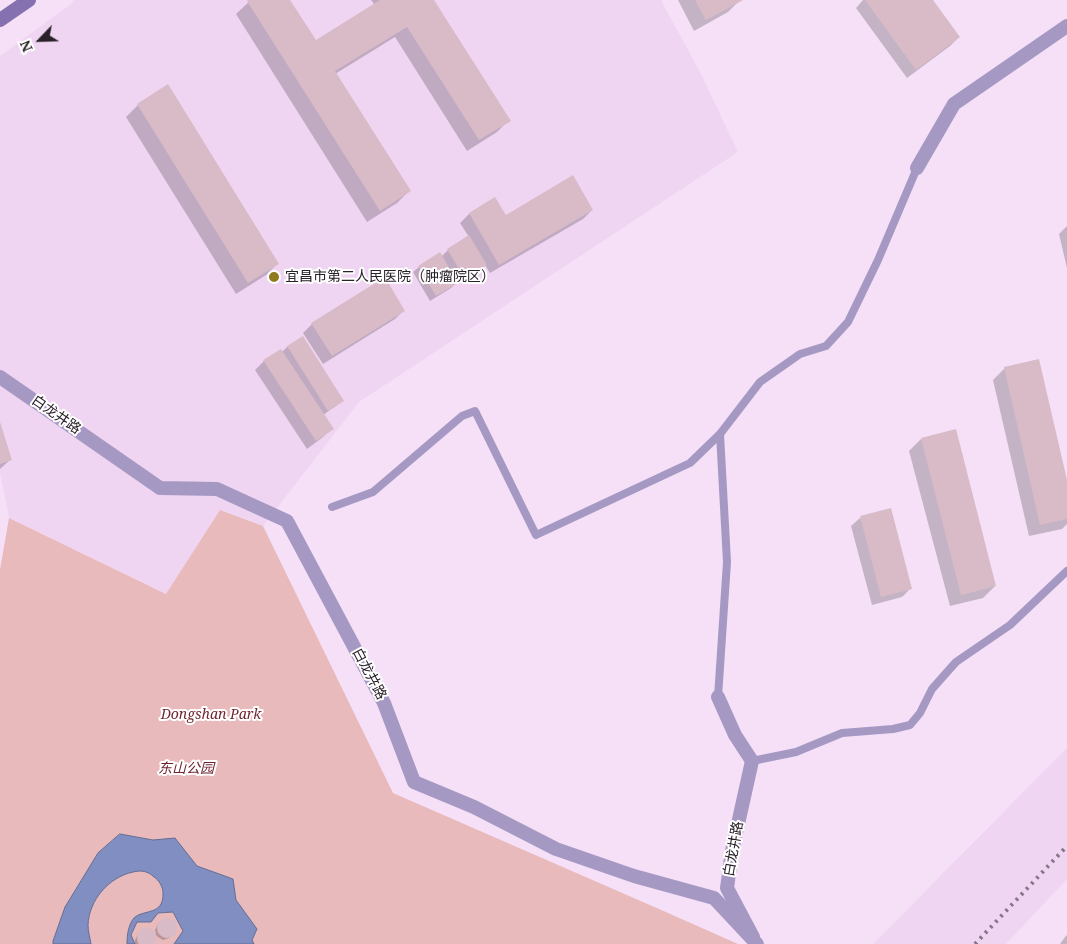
<!DOCTYPE html>
<meta charset="utf-8">
<style>
body{margin:0}
#map{position:relative;width:1067px;height:944px;overflow:hidden;background:#f5e0f7;font-family:"Noto Serif",serif}
canvas{display:block}
.north{position:absolute;left:15px;top:15px;width:50px;height:50px;-webkit-text-stroke:4px #fff;paint-order:stroke;rotate:246deg;font-size:14px;font-weight:700;line-height:20px;text-align:center;color:#292129}
.north::after{content:'';display:block;margin:auto;width:18px;height:22px;background:#292129;clip-path:polygon(50% 0,100% 100%,50% 72%,0 100%)}
</style>
<div id="map">
<canvas width="1067" height="944"></canvas>
<div class="north">N</div>
</div>
<script>
const g = document.querySelector('canvas').getContext('2d');
g.lineJoin = 'round';
function fill(path, color) {
  g.fillStyle = color;
  g.fill(path, 'evenodd');
}
function trace(path, color, width, dash) {
  g.strokeStyle = color;
  g.lineWidth = width;
  g.lineCap = dash ? 'butt' : 'round';
  g.setLineDash(dash || []);
  g.stroke(path);
}
function write(font, color, halo, rows, align = 'center') {
  g.font = font + ' "Noto Serif","Noto Sans SC",serif';
  g.lineWidth = 4;
  g.setLineDash([]);
  g.textBaseline = 'middle';
  g.strokeStyle = halo;
  g.fillStyle = color;
  for (const [text, x, y, turn = 0] of rows) {
    g.save();
    g.translate(x, y);
    g.rotate((+turn || 0) * Math.PI / 180);
    g.textAlign = isNaN(turn) ? turn : align;
    if (halo) g.strokeText(text, 0, 0);
    g.fillText(text, 0, 0);
    g.restore();
  }
}
fill(new Path2D(`
 M 74,0 L 661,0 L 702,76 L 738,152 L 359,402 L 263,526 L 220,510 L 167,594 L 9,518 L 0,473 L 0,56 L 71,4 Z
 M 1067,748 L 1067,879 L 1006,944 L 873,944 Z`), '#f0d5f2');
fill(new Path2D(`
 M 220,510 L 263,526 L 393,793 L 659,909 L 738,944 L 0,944 L 0,570 L 9,518 L 166,594 Z`), '#e9babc');
const water = new Path2D(`
 M 120,834 L 153,840 L 175,838 L 197,866 L 233,879 L 236,900 L 257,929 L 252,940 L 254,944 L 174,944 L 183,931 L 173,912 L 158,913 L 151,922 L 137,922 L 131,935 L 135,944 L 127,944 C 127,936 128,925 134,918 C 143,909 164,916 163,893 C 163,887 159,880 154,877 C 148,871 141,870 133,872 C 109,877 89,900 88,925 C 88,931 90,938 91,944 L 53,944 L 53,941 L 65,907 L 98,853 Z`);
fill(water, '#808ec1');
trace(water, '#666d93', 1);
fill(new Path2D(`
 M 251,0 L 288,0 L 315,42 L 375,5 L 371,0 L 433,0 L 509,120 L 497,132 L 467,151 L 395,37 L 335,74 L 409,191 L 397,203 L 367,222 L 236,14 Z
 M 678,0 L 739,0 L 739,1 L 728,12 L 694,31 Z
 M 863,0 L 932,0 L 959,37 L 950,46 L 907,78 L 856,8 Z
 M 138,105 L 278,263 L 266,275 L 236,294 L 126,117 Z
 M 495,199 L 505,216 L 592,210 L 583,219 L 490,273 L 485,265 L 480,271 L 459,284 L 458,281 L 451,288 L 430,301 L 413,272 L 419,267 L 441,257 L 448,250 L 469,237 L 460,223 L 469,214 Z
 M 1067,226 L 1067,268 L 1059,234 Z
 M 404,310 L 395,319 L 323,364 L 303,333 L 312,324 Z
 M 302,338 L 342,400 L 336,406 L 323,415 L 332,428 L 323,437 L 307,449 L 255,370 L 264,361 L 282,352 L 287,347 Z
 M 1005,368 L 1067,486 L 1067,524 L 1062,529 L 1029,536 L 993,380 Z
 M 0,425 L 11,459 L 0,469 Z
 M 921,439 L 995,586 L 983,598 L 950,606 L 909,451 Z
 M 860,518 L 911,588 L 902,597 L 872,605 L 851,526 Z
 M 167,919 L 174,922 L 176,927 L 174,933 L 169,938 L 163,940 L 161,939 L 155,935 L 152,944 L 135,944 L 135,940 L 140,931 L 149,929 L 156,933 L 155,930 L 158,924 L 161,921 Z
 M 1067,935 L 1067,944 L 1060,944 L 1065,937 Z`), '#0003');
fill(new Path2D(`
 M 248,0 L 290,0 L 316,40 L 380,0 L 434,0 L 511,121 L 479,140 L 407,27 L 335,71 L 411,191 L 380,211 L 247,1 Z
 M 695,0 L 743,0 L 706,20 Z
 M 865,0 L 933,0 L 960,37 L 916,70 Z
 M 168,84 L 279,264 L 248,283 L 137,104 Z
 M 573,175 L 593,210 L 499,265 L 469,213 L 495,197 L 506,215 Z
 M 469,235 L 487,265 L 465,279 L 447,249 Z
 M 440,252 L 458,283 L 436,296 L 418,266 Z
 M 385,277 L 405,311 L 332,356 L 311,323 Z
 M 303,336 L 344,401 L 328,411 L 287,346 Z
 M 281,349 L 334,429 L 316,441 L 263,360 Z
 M 1039,359 L 1067,480 L 1067,519 L 1040,525 L 1004,367 Z
 M 0,422 L 12,460 L 0,464 Z
 M 956,429 L 996,586 L 961,595 L 921,438 Z
 M 891,508 L 912,589 L 881,597 L 860,516 Z
 M157 928a10 10 0 1 1 20 0a10 10 0 1 1-20 0Z
 M 142,928 L 149,928 L 155,931 L 157,938 L 155,944 L 139,944 L 138,943 L 137,939 L 138,933 Z`), '#d8bbc7');
trace(new Path2D(`
 M 332,507 L 373,492 L 462,416 L 475,411 L 536,535 L 690,463 L 720,434 L 760,382 L 800,354 L 826,346 L 848,322 L 878,260 L 917,168
 M 718,697 L 727,562 L 720,434
 M 752,761 L 796,752 L 842,733 L 893,729 L 910,725 L 920,713 L 932,689 L 956,662 L 1010,625 L 1067,571`), '#a599c3', 8);
trace(new Path2D(`
 M 917,168 L 954,104 L 1067,26
 M 718,697 L 735,735 L 752,761 L 732,851 L 727,888 L 753,937`), '#a599c3', 14);
trace(new Path2D(`
 M 0,377 L 160,488 L 217,489 L 287,521 L 384,703 L 414,782 L 474,807 L 556,849 L 634,876 L 714,898 L 757,944`), '#a599c3', 14);
trace(new Path2D(`
 M 0,20 L 29,0`), '#8571af', 14);
trace(new Path2D(`
 M 975,944 L 1067,846`), '#847685', 4, [2.5, 5]);
for (const [x, y, r, color] of [
 [274,277,6,"#90791f"]
]) {
  const dot = new Path2D();
  dot.arc(x, y, r, 0, 2 * Math.PI);
  g.fillStyle = color;
  g.fill(dot);
  trace(dot, '#fff', 2);
}
write('14px', '#292129', '#fff', [
 ["宜昌市第二人民医院（肿瘤院区）",285,277]
], 'left');
write('14px', '#292129', '#fff', [
 ["白龙井路",56,415,35],
 ["白龙井路",369,674,62],
 ["白龙井路",734,849,-80]
]);
write('italic 14px', '#71242f', '#fff', [
 ["Dongshan Park",211,715],
 ["东山公园",186,769]
]);
</script>
